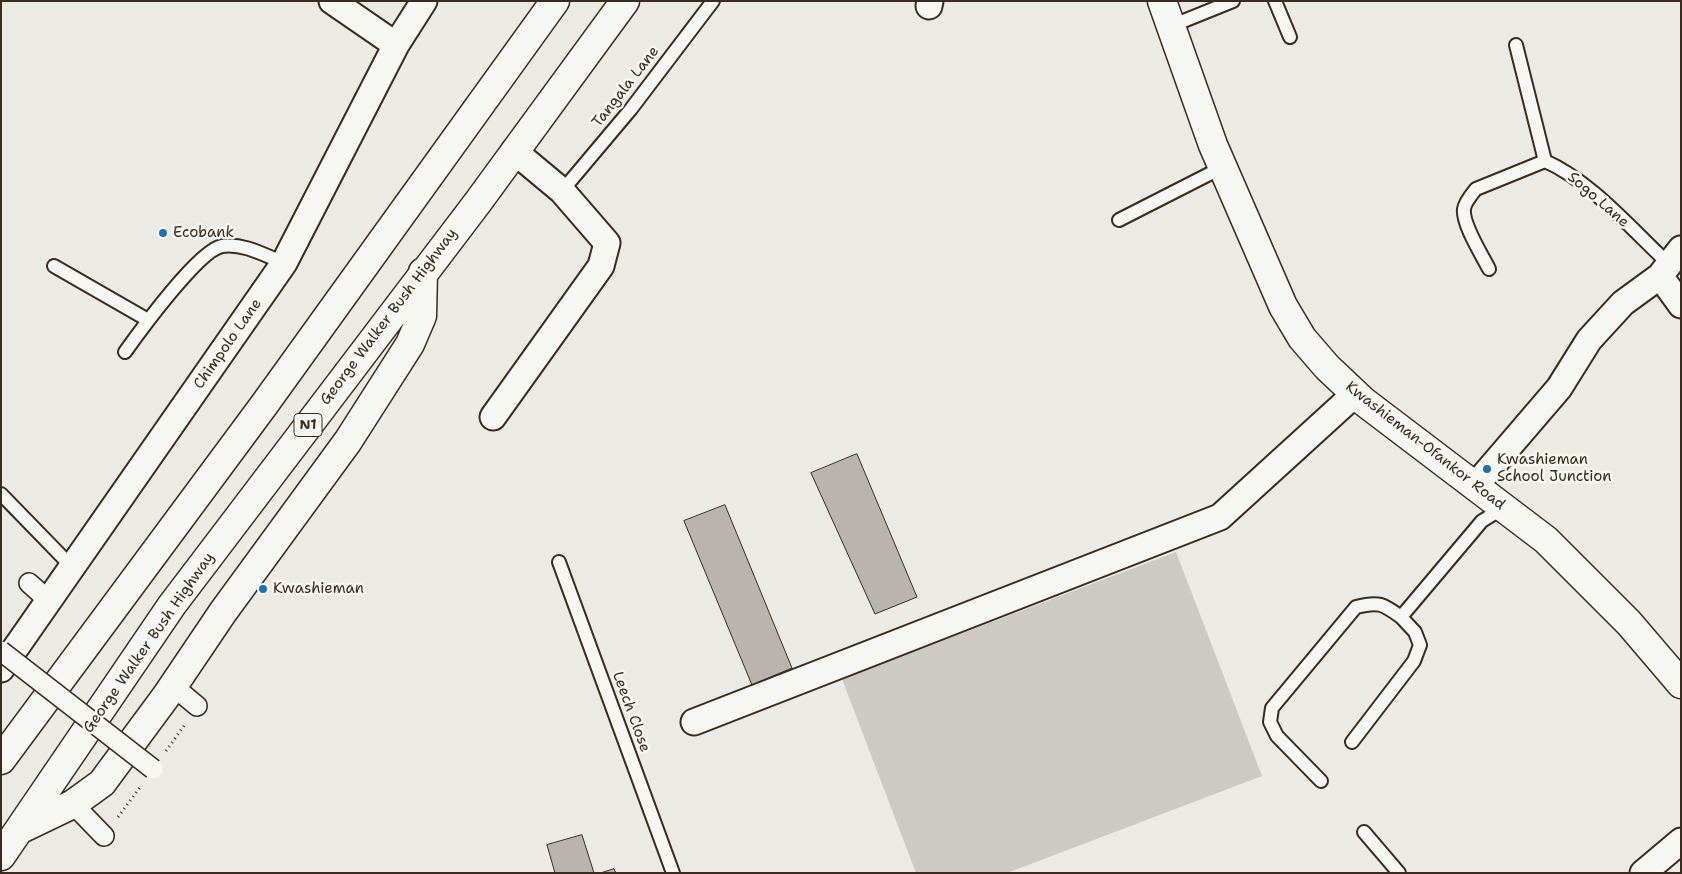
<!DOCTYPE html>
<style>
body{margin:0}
#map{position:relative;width:1682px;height:874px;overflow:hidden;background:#ebeae5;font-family:"Shantell Sans",sans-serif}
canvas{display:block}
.frame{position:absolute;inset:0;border:2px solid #3b2a1e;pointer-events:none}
</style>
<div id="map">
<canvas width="1682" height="874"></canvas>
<div class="frame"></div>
</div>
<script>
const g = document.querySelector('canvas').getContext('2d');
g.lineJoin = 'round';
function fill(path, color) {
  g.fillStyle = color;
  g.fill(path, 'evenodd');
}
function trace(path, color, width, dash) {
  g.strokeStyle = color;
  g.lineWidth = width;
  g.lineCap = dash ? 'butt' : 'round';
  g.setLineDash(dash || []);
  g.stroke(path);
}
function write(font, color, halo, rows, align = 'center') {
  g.font = font + ' "Shantell Sans",sans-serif';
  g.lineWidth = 5;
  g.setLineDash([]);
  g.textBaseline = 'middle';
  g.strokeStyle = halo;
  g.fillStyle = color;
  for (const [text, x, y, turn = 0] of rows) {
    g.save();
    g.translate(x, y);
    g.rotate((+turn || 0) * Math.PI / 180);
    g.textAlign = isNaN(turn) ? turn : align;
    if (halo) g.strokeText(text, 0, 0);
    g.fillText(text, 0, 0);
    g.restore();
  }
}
fill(new Path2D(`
 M 1176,552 L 1262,776 L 1007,873 L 916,873 L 842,679 Z`), '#cdcac4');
const building = new Path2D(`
 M 857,454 L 917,597 L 875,614 L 811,473 Z
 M 725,505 L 792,668 L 752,685 L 684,521 Z
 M 582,835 L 594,873 L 555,873 L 547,845 Z
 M 614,869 L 616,873 L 601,873 Z`);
fill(building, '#bab4ae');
trace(building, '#3b2a1e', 1);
const service = new Path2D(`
 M 1275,1 L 1290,37
 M 1171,26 L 1233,1
 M 1516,45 L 1545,161
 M 1545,161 C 1591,181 1632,230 1669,264
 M 562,191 L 631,109 L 713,1
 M 1119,220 L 1223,167
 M 54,266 L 148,320
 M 1489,269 C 1482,255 1462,224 1464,209 C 1465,202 1472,194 1476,189 L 1545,161
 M 125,352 C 140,331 199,250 222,246 C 244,243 264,255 284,263
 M 1,494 L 73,568
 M 559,562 L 673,873
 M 1352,742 L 1414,661 L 1420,645 L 1415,632 L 1401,617 L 1482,521 L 1503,508
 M 1321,781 L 1277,736 L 1270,722 L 1272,708 L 1356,607 C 1379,601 1383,604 1401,617
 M 1364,832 L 1399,873`);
const pedestrian = new Path2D(`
 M 29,583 L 49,601
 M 173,686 L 197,706
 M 73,804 L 104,836`);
const minor = new Path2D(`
 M 332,1 L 396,45
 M 929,6 L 930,1
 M 1660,276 L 1681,305
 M 493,417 L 601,266 L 607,243 L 562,191 L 514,151
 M 1475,486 L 1559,388 L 1589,340 L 1623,303 L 1660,276 L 1681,249
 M 1,669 L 284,263 L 396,45 L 424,1
 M 694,722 L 1220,517 L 1355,394
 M 1643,873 L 1681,841`);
const secondary = new Path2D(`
 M 1162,1 L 1213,145 L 1283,306 L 1302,338 L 1327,367 L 1363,401 L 1546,540 L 1629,623 L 1681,684`);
const trunk = new Path2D(`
 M 1,760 L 264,405 L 555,1
 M 23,828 L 73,804 L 102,783 L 167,695 L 223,612 L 348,441 L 410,344 L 422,316 L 423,272
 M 1,856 L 172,605 L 478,202 L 625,1`);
trace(service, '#3b2a1e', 16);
trace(pedestrian, '#3b2a1e', 22);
trace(minor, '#3b2a1e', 29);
trace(secondary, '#3b2a1e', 31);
trace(trunk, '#3b2a1e', 31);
trace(new Path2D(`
 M 166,751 L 186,723
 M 118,817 L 141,786`), '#3b2a1e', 3, [1, 4]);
trace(service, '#f6f6f2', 12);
trace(pedestrian, '#f6f6f2', 19);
trace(minor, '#f6f6f2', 25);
trace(secondary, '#f6f6f2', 28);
trace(trunk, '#f6f6f2', 28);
const pedestrianBridge = new Path2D(`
 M 1,651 L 153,769`);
trace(pedestrianBridge, '#3b2a1e', 22, []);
trace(pedestrianBridge, '#f6f6f2', 19);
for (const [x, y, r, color] of [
 [163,233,5,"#1f6fb2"],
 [1487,469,5,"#1f6fb2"],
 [263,589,5,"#1f6fb2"]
]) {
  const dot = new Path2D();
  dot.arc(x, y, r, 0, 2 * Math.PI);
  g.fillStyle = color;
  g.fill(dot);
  trace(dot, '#f6f6f2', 2);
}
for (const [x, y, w] of [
 [308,425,28]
]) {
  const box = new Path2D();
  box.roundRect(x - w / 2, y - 11.5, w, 23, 4);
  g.fillStyle = '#f6f6f2';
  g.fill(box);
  trace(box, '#3b2a1e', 1);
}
write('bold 14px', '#3b2a1e', null, [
 ["N1",308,425]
]);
write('15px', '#3b2a1e', '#f6f6f2', [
 ["Tangala Lane",626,87,-52],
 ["Sogo Lane",1598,200,41],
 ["George Walker Bush Highway",389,317,-53],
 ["Chimpolo Lane",228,344,-55],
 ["Kwashieman-Ofankor Road",1425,446,38],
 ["George Walker Bush Highway",149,643,-55],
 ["Leech Close",631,712,70]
]);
write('15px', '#3b2a1e', '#f6f6f2', [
 ["Ecobank",173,233],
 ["Kwashieman",1497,460],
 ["School Junction",1497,477],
 ["Kwashieman",273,589]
], 'left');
</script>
